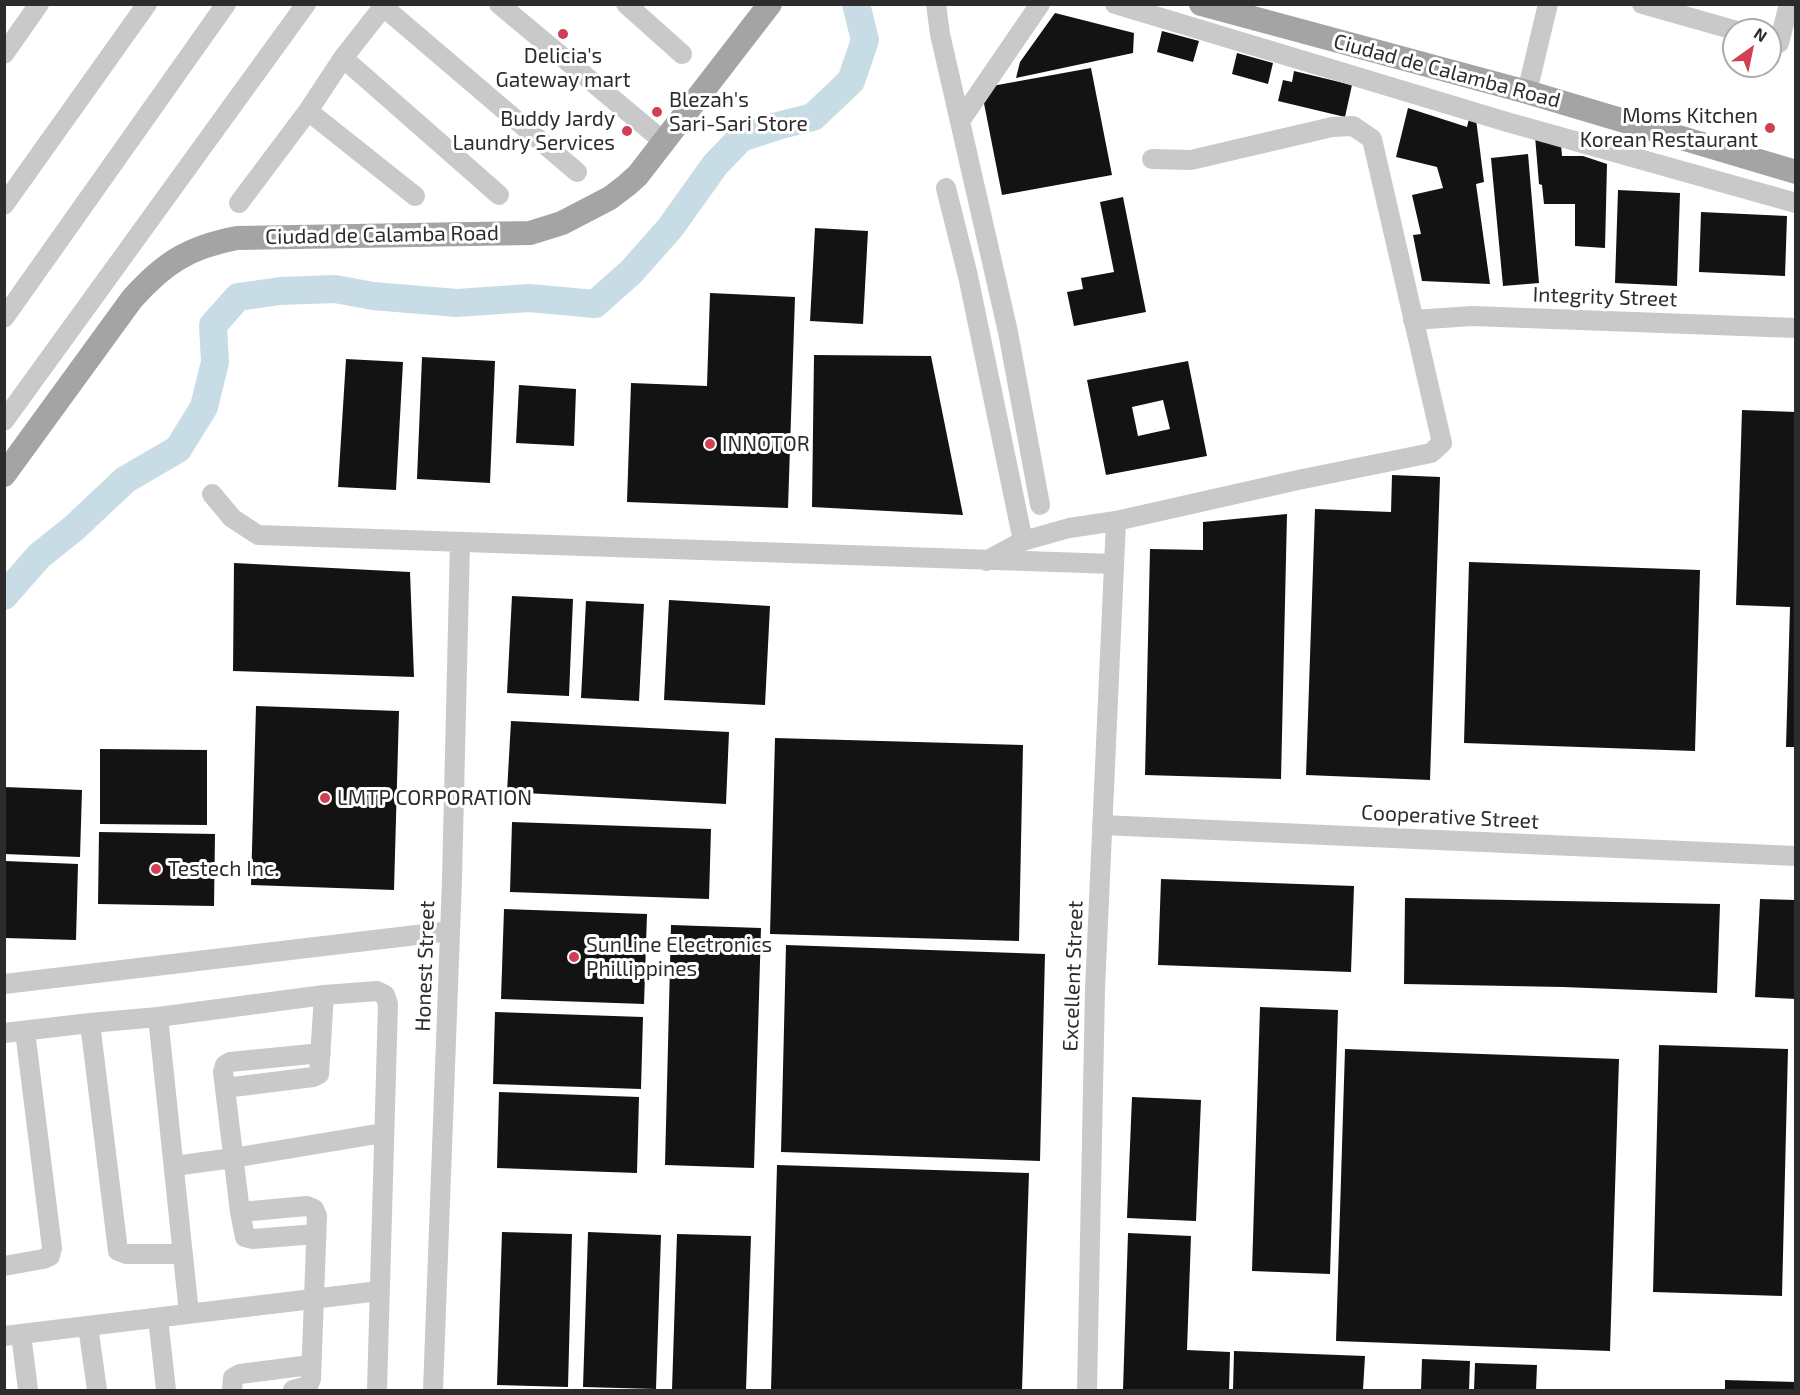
<!DOCTYPE html>
<style>
body{margin:0}
#map{position:relative;width:1800px;height:1395px;overflow:hidden;background:#fff;font-family:"Exo 2",sans-serif}
canvas{display:block}
.frame{position:absolute;inset:0;border:6px solid #2c2c2c;pointer-events:none}
.north{position:absolute;left:1722px;top:18px;width:60px;height:60px;box-sizing:border-box;background:#fff;border:2px solid #ababab;border-radius:50%;rotate:33deg;font-size:16px;font-weight:700;line-height:24px;text-align:center;color:#2c2c2c}
.north::after{content:'';display:block;margin:auto;width:21px;height:27px;background:#d13f53;clip-path:polygon(50% 0,100% 100%,50% 72%,0 100%)}
</style>
<div id="map">
<canvas width="1800" height="1395"></canvas>
<div class="frame"></div>
<div class="north">N</div>
</div>
<script>
const g = document.querySelector('canvas').getContext('2d');
g.lineJoin = 'round';
function trace(path, color, width, dash) {
  g.strokeStyle = color;
  g.lineWidth = width;
  g.lineCap = dash ? 'butt' : 'round';
  g.setLineDash(dash || []);
  g.stroke(path);
}
function fill(path, color) {
  g.fillStyle = color;
  g.fill(path, 'evenodd');
}
function write(font, color, halo, rows, align = 'center') {
  g.font = font + ' "Exo 2",sans-serif';
  g.lineWidth = 6;
  g.setLineDash([]);
  g.textBaseline = 'middle';
  g.strokeStyle = halo;
  g.fillStyle = color;
  for (const [text, x, y, turn = 0] of rows) {
    g.save();
    g.translate(x, y);
    g.rotate((+turn || 0) * Math.PI / 180);
    g.textAlign = isNaN(turn) ? turn : align;
    if (halo) g.strokeText(text, 0, 0);
    g.fillText(text, 0, 0);
    g.restore();
  }
}
trace(new Path2D(`
 M 4,596 L 39,556 L 74,528 L 125,480 L 178,449 L 204,407 L 215,362 L 213,325 L 238,297 L 280,291 L 335,289 L 373,296 L 457,303 L 529,298 L 595,304 L 631,272 L 670,228 L 715,165 L 741,138 L 781,125 L 813,117 L 851,81 L 865,40 L 856,4`), '#c8dce6', 28);
fill(new Path2D(`
 M 1055,13 L 1134,33 L 1133,53 L 1016,78 L 1020,62 Z
 M 1162,31 L 1199,41 L 1193,62 L 1157,52 Z
 M 1237,53 L 1273,63 L 1268,84 L 1232,74 Z
 M 1091,68 L 1112,175 L 1002,195 L 981,88 Z
 M 1294,71 L 1352,85 L 1345,117 L 1278,101 L 1283,80 L 1292,82 Z
 M 1408,108 L 1467,127 L 1469,119 L 1476,119 L 1484,182 L 1476,184 L 1490,284 L 1422,281 L 1413,235 L 1421,234 L 1412,195 L 1443,188 L 1437,167 L 1396,157 Z
 M 1535,136 L 1561,144 L 1562,156 L 1583,156 L 1607,164 L 1605,248 L 1575,246 L 1575,204 L 1544,204 L 1542,185 L 1539,184 Z
 M 1528,154 L 1539,283 L 1503,286 L 1491,158 Z
 M 1618,190 L 1680,193 L 1677,286 L 1615,283 Z
 M 1123,197 L 1146,312 L 1074,326 L 1067,292 L 1083,289 L 1081,278 L 1114,272 L 1100,202 Z
 M 1701,212 L 1787,216 L 1785,276 L 1699,272 Z
 M 815,228 L 868,231 L 863,324 L 810,321 Z
 M 710,293 L 795,297 L 788,508 L 627,502 L 631,383 L 707,386 Z
 M 814,355 L 931,356 L 963,515 L 812,507 Z
 M 422,357 L 495,361 L 490,483 L 417,479 Z
 M 346,359 L 403,362 L 396,490 L 338,487 Z
 M 1188,361 L 1207,456 L 1106,475 L 1087,380 ZM 1163,400 L 1170,429 L 1138,436 L 1132,407 Z
 M 519,385 L 576,389 L 574,446 L 516,443 Z
 M 1742,410 L 1796,412 L 1796,747 L 1786,747 L 1790,607 L 1736,605 Z
 M 1392,475 L 1440,477 L 1430,780 L 1306,775 L 1315,509 L 1391,512 Z
 M 1287,514 L 1281,779 L 1145,775 L 1150,549 L 1203,550 L 1203,522 Z
 M 1469,562 L 1700,570 L 1695,751 L 1464,743 Z
 M 234,563 L 410,572 L 414,677 L 233,671 Z
 M 512,596 L 573,599 L 569,696 L 507,693 Z
 M 669,600 L 770,606 L 765,705 L 664,700 Z
 M 586,601 L 644,604 L 639,701 L 581,698 Z
 M 256,706 L 399,711 L 394,890 L 251,885 Z
 M 511,721 L 729,732 L 726,804 L 507,792 Z
 M 775,738 L 1023,745 L 1019,941 L 770,934 Z
 M 100,749 L 207,750 L 207,825 L 100,824 Z
 M 4,787 L 82,790 L 80,857 L 4,854 Z
 M 512,822 L 711,829 L 709,899 L 510,892 Z
 M 99,832 L 215,834 L 214,906 L 98,904 Z
 M 5,861 L 78,864 L 76,940 L 5,938 Z
 M 1161,879 L 1354,886 L 1351,972 L 1158,965 Z
 M 1405,898 L 1720,904 L 1717,993 L 1563,987 L 1404,984 Z
 M 1760,899 L 1796,900 L 1796,999 L 1755,997 Z
 M 504,909 L 647,914 L 644,1004 L 501,999 Z
 M 671,925 L 761,928 L 754,1168 L 665,1165 Z
 M 786,945 L 1045,954 L 1040,1161 L 781,1152 Z
 M 1260,1007 L 1338,1010 L 1330,1274 L 1252,1271 Z
 M 495,1012 L 643,1017 L 641,1089 L 493,1084 Z
 M 1659,1045 L 1788,1049 L 1782,1296 L 1653,1292 Z
 M 1345,1049 L 1619,1059 L 1610,1351 L 1336,1341 Z
 M 499,1092 L 639,1097 L 637,1173 L 497,1168 Z
 M 1132,1097 L 1201,1100 L 1196,1221 L 1127,1218 Z
 M 777,1165 L 1029,1173 L 1022,1390 L 771,1390 Z
 M 502,1232 L 572,1234 L 568,1387 L 497,1385 Z
 M 588,1232 L 661,1235 L 656,1389 L 583,1387 Z
 M 1128,1233 L 1191,1236 L 1187,1350 L 1230,1352 L 1229,1390 L 1123,1390 Z
 M 677,1234 L 751,1236 L 746,1390 L 672,1390 Z
 M 1234,1351 L 1365,1356 L 1363,1390 L 1233,1390 Z
 M 1422,1359 L 1470,1361 L 1469,1390 L 1421,1390 Z
 M 1475,1363 L 1537,1365 L 1536,1390 L 1474,1390 Z
 M 1725,1380 L 1796,1382 L 1796,1390 L 1725,1390 Z`), '#131313');
trace(new Path2D(`
 M 380,4 L 577,172
 M 499,4 L 663,141
 M 626,4 L 682,54
 M 936,4 L 940,34 L 1008,332 L 1040,505
 M 1115,4 L 1507,122 L 1796,203
 M 1642,4 L 1734,30
 M 1779,43 L 1789,4
 M 4,54 L 39,4
 M 343,58 L 499,195
 M 1527,92 L 1548,4
 M 308,111 L 415,196
 M 960,121 L 1040,4
 M 946,188 L 968,276 L 1023,541
 M 239,203 L 308,111 L 343,58 L 383,7
 M 4,205 L 147,4
 M 4,318 L 226,4
 M 1413,320 L 1472,316 L 1796,328
 M 4,421 L 306,4
 M 212,494 L 232,518 L 258,535 L 1114,564
 M 986,561 L 1023,541 L 1069,528 L 1116,521 L 1298,480 L 1431,453 L 1442,443 L 1372,139 L 1353,126 L 1332,127 L 1191,160 L 1152,159
 M 1102,825 L 1796,856
 M 4,984 L 450,931
 M 158,1017 L 189,1313
 M 90,1023 L 118,1251 L 126,1254 L 183,1254
 M 4,1033 L 90,1023 L 158,1017 L 324,995 L 377,991 L 385,995 L 388,1004 L 377,1390
 M 225,1088 L 313,1077 L 319,1074 L 324,995
 M 174,1166 L 233,1158 L 383,1133
 M 240,1212 L 245,1237 L 253,1239 L 316,1234
 M 4,1266 L 43,1259 L 50,1256 L 52,1248 L 25,1031
 M 158,1318 L 166,1390
 M 88,1326 L 97,1390
 M 21,1334 L 28,1390
 M 4,1336 L 379,1291
 M 232,1390 L 233,1378 L 240,1374 L 310,1365
 M 293,1390 L 308,1386 L 311,1379 L 317,1216 L 314,1209 L 307,1206 L 240,1212 L 223,1072 L 225,1065 L 230,1062 L 321,1053
 M 433,1390 L 452,879 L 460,542
 M 1087,1390 L 1095,989 L 1116,521`), '#c9c9c9', 20);
trace(new Path2D(`
 M 1201,4 L 1527,92 L 1796,172
 M 4,475 L 132,299 C 164,263 189,247 237,238 L 530,233 L 562,223 L 610,198 L 627,185 L 638,175 L 770,4`), '#a4a4a4', 24);
for (const [x, y, r, color] of [
 [563,34,6,"#d13f53"],
 [657,112,6,"#d13f53"],
 [1770,128,6,"#d13f53"],
 [627,131,6,"#d13f53"],
 [710,444,6,"#d13f53"],
 [325,798,6,"#d13f53"],
 [156,869,6,"#d13f53"],
 [574,957,6,"#d13f53"]
]) {
  const dot = new Path2D();
  dot.arc(x, y, r, 0, 2 * Math.PI);
  g.fillStyle = color;
  g.fill(dot);
  trace(dot, '#fff', 2);
}
write('21px', '#2c2c2c', '#fff', [
 ["Delicia's",563,56,"center"],
 ["Gateway mart",563,80,"center"],
 ["Blezah's",669,100],
 ["Sari-Sari Store",669,124],
 ["Moms Kitchen",1758,116,"right"],
 ["Korean Restaurant",1758,140,"right"],
 ["Buddy Jardy",615,119,"right"],
 ["Laundry Services",615,143,"right"],
 ["INNOTOR",722,444],
 ["LMTP CORPORATION",337,798],
 ["Testech Inc.",168,869],
 ["SunLine Electronics",586,945],
 ["Phillippines",586,969]
], 'left');
write('21px', '#2c2c2c', '#fff', [
 ["Ciudad de Calamba Road",1447,71,15],
 ["Ciudad de Calamba Road",382,235,-1],
 ["Integrity Street",1605,297,2],
 ["Cooperative Street",1450,817,3],
 ["Honest Street",425,966,-88],
 ["Excellent Street",1073,976,-88]
]);
</script>
